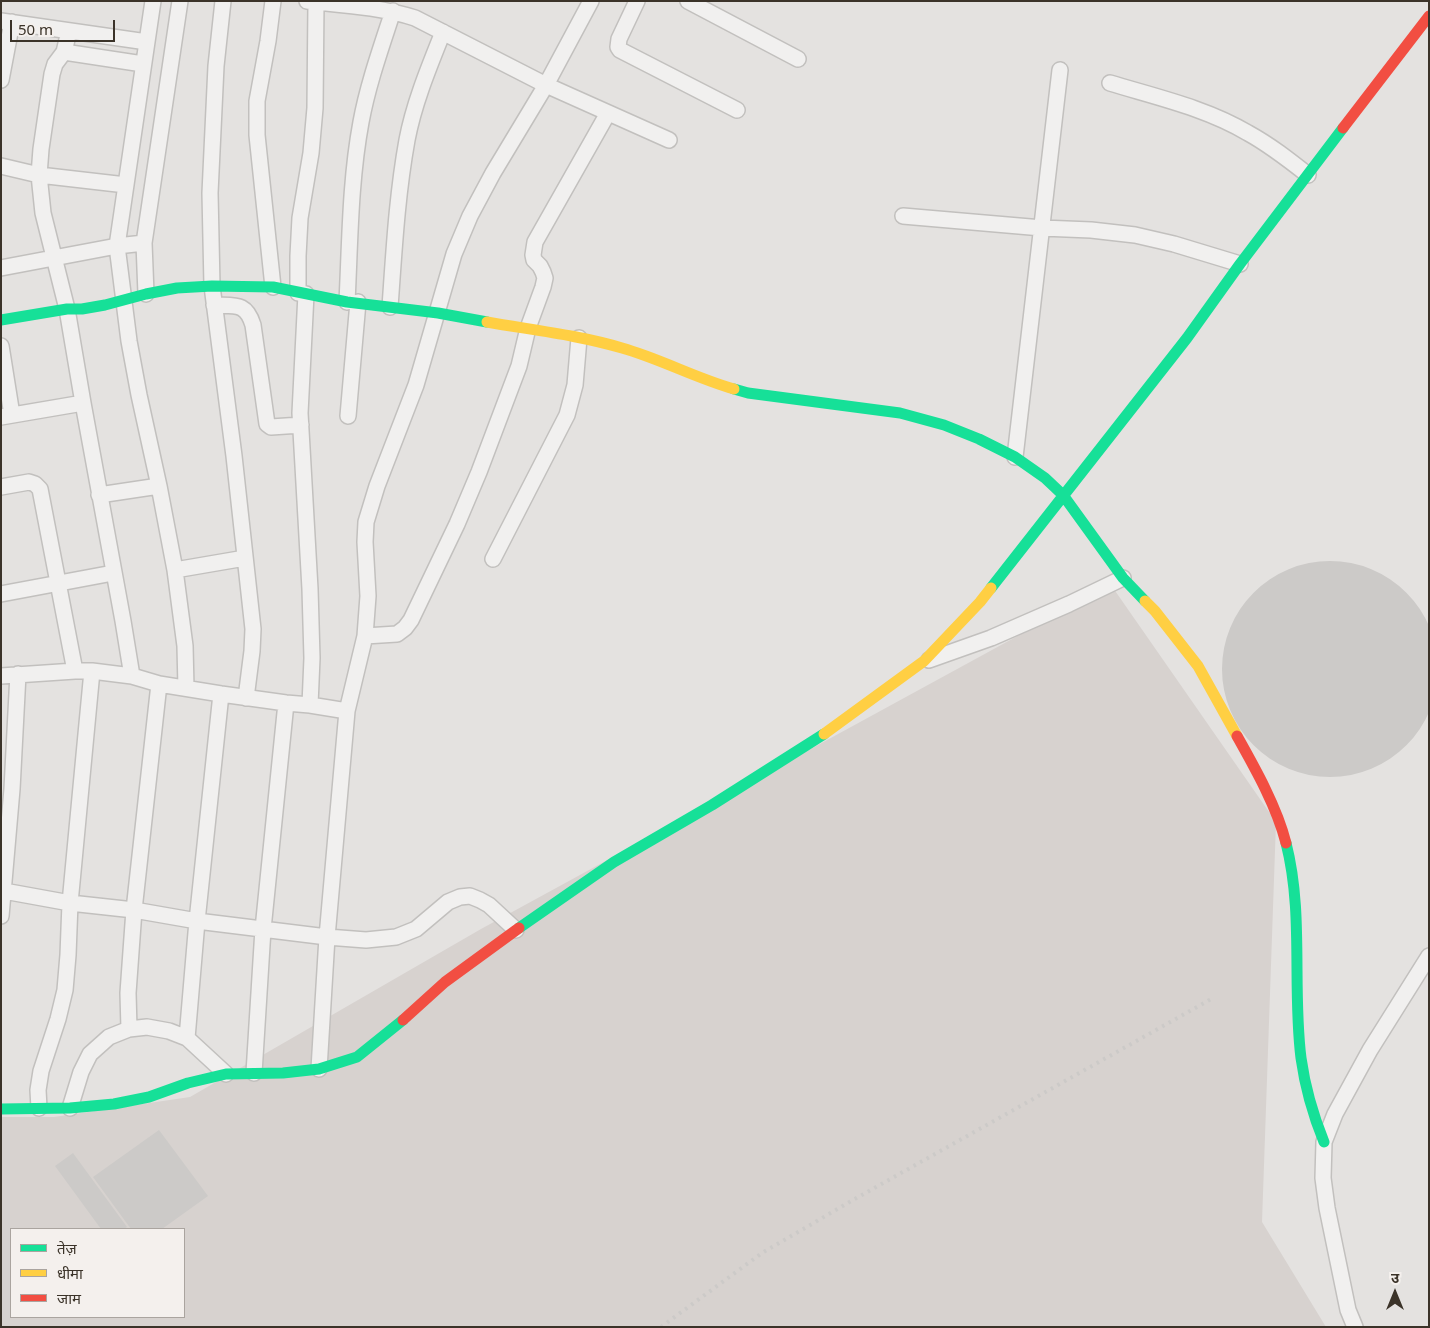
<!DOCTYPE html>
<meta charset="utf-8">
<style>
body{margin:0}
#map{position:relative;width:1430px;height:1328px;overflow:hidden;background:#e4e2e0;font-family:"Noto Sans","Noto Sans Devanagari",sans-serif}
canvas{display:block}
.frame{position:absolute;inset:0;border:2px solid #3b3329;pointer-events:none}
.legend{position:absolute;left:10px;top:1228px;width:175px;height:90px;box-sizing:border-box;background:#f4f0ed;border:1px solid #aaa49f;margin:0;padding:6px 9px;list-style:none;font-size:15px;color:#3b3329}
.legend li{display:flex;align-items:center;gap:10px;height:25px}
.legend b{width:25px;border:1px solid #aaa49f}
.north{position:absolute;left:1370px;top:1268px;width:50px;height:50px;-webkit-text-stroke:4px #f4f0ed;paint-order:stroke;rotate:0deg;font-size:14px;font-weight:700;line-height:20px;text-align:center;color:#3b3329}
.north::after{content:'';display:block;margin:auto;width:18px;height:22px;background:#3b3329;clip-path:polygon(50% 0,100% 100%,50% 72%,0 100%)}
.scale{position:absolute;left:10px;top:20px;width:105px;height:22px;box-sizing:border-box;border:2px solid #3b3329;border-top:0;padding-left:6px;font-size:15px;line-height:18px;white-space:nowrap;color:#3b3329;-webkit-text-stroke:4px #f4f0ed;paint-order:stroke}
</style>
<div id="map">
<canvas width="1430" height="1328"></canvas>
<div class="frame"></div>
<ul class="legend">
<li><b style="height:6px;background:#16e098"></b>तेज़</li>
<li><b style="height:6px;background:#ffcf43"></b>धीमा</li>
<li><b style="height:6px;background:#f24e42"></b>जाम</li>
</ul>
<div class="north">उ</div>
<div class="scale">50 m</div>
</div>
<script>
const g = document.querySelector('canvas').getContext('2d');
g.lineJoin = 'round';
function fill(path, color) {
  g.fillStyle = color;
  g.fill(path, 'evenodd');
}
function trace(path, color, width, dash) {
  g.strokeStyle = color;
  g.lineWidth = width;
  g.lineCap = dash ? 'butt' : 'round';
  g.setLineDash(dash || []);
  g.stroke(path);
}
fill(new Path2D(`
 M 1111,585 L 1276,822 L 1262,1222 L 1326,1327 L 1,1327 L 1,1117 L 54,1117 L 190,1097 L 481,929 ZM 11,1229 L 184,1229 L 184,1317 L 11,1317 Z`), '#d7d2cf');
fill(new Path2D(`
 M1222 669a108 108 0 1 1 216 0a108 108 0 1 1-216 0Z
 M 159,1130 L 208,1196 L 162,1229 L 131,1229 L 93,1177 Z
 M 73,1153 L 127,1227 L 124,1229 L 101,1229 L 55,1166 Z`), '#cccac8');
const street = new Path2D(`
 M 153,1 L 117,246 L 129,341 L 139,395 L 159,486 L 175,570 L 185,646 L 186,688
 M 223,1 L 216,66 L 210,193 L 212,286 L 234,456 L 253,629 L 252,651 L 246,698
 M 273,1 L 268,41 L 257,101 L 257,135 L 273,287
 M 307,1 C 344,5 380,7 415,18 L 546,85 L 669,140
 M 637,1 L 619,39 L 618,47 L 620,50 L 737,110
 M 688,1 L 798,59
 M 1,21 L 147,42
 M 69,31 L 64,52 L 55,64 L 52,74 L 41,149 L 39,175 L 43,213 L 67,309 L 83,403 L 123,621 L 132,676
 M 64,52 L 143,64
 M 1,80 L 12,22
 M 1110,83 C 1156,97 1206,108 1248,133 C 1270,145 1289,160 1308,175
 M 1,166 L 39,175 L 126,185
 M 903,216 L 1042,228 L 1091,230 L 1135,235 L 1174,244 L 1240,264
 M 1,268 L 117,246 L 144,243
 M 298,293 L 298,256 L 300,218 L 311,153 L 315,108 L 316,2
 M 146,294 L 144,243 L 180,1
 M 306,294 L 300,413 L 310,589 L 312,658 L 310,705
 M 347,302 C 350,242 350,181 361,122 C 368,84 381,48 393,11
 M 214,305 C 235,306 246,302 253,325 L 267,424 L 271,427 L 301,425
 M 390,307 C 394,251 397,195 407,140 C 414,103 429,67 443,32
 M 1,346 L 12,415
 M 348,416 L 358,302
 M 1,417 L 83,403
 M 1015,457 L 1060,70
 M 1,487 L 29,482 L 35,484 L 40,489 L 75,671
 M 99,495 L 159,486
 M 493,559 L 567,415 L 575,385 L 579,338
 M 175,570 L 245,558
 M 1,594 L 113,573
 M 365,636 L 397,634 L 405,628 L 411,620 L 457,524 L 479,472 L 519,366 L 528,328 L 543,287 L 545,278 L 543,272 L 540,266 L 534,260 L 533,255 L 535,242 L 608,113
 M 929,660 L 991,638 L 1069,604 L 1123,578
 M 1,676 L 75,671 L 92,671 L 132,676 L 159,684 L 221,694 L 286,703 L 310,705 L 347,711
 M 4,891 L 70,903 L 134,910 L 197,921 L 327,937 L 366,940 L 396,937 L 416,929 L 448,902 L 460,897 L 470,896 L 480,900 L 489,905 L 516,930
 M 1,916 L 12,789 L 18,674
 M 129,1029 L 128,993 L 134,910 L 159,684
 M 187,1038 L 197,921 L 221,694
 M 319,1069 L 327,937 L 347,711 L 365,636 L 368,596 L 365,542 L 366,522 L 377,486 L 416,385 L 454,254 L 470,216 L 493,173 L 546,85 L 591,1
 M 254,1073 L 263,929 L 286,703
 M 39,1108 L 38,1090 L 41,1071 L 58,1019 L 65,990 L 68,955 L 70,903 L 92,671
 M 70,1108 L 81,1072 L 90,1054 L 109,1037 L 129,1029 L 147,1027 L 169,1031 L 187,1038 L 226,1074
 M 1355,1327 L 1348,1310 L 1327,1208 L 1323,1178 L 1324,1142 L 1335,1114 L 1370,1050 L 1429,956`);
trace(street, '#c2c0be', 18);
trace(street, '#f1f0ef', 15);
trace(new Path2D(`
 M 1,320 L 67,309 L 82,309 L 105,305 L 146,294 L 177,288 L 212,286 L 273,287 L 347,302 L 438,313 L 487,322
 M 734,389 L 748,393 L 900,413 L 944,425 L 979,439 L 1015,457 L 1045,478 L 1063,495 L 1123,578 L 1145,601
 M 991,588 L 1187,338 L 1240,264 L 1343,128
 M 1286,843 C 1304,913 1292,987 1301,1058 C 1305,1087 1313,1115 1324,1142
 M 519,928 L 614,862 L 712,805 L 824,734
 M 1,1109 L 70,1108 L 114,1104 L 149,1097 L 188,1083 L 226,1074 L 283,1073 L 319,1069 L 357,1057 L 403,1020`), '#16e098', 11);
trace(new Path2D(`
 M 487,322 C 532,330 578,335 622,348 C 661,359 695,378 734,389
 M 1145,601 L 1155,611 L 1198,666 L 1237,736
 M 824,734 L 924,661 L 980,602 L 991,588`), '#ffcf43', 11);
trace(new Path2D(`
 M 1343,128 L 1429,16
 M 1237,736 C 1255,768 1277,807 1286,843
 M 403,1020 L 445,982 L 519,928`), '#f24e42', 11);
trace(new Path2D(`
 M 661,1327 L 762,1253 L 853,1200 L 1213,998`), '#cccac8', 4, [2.5, 5]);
</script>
